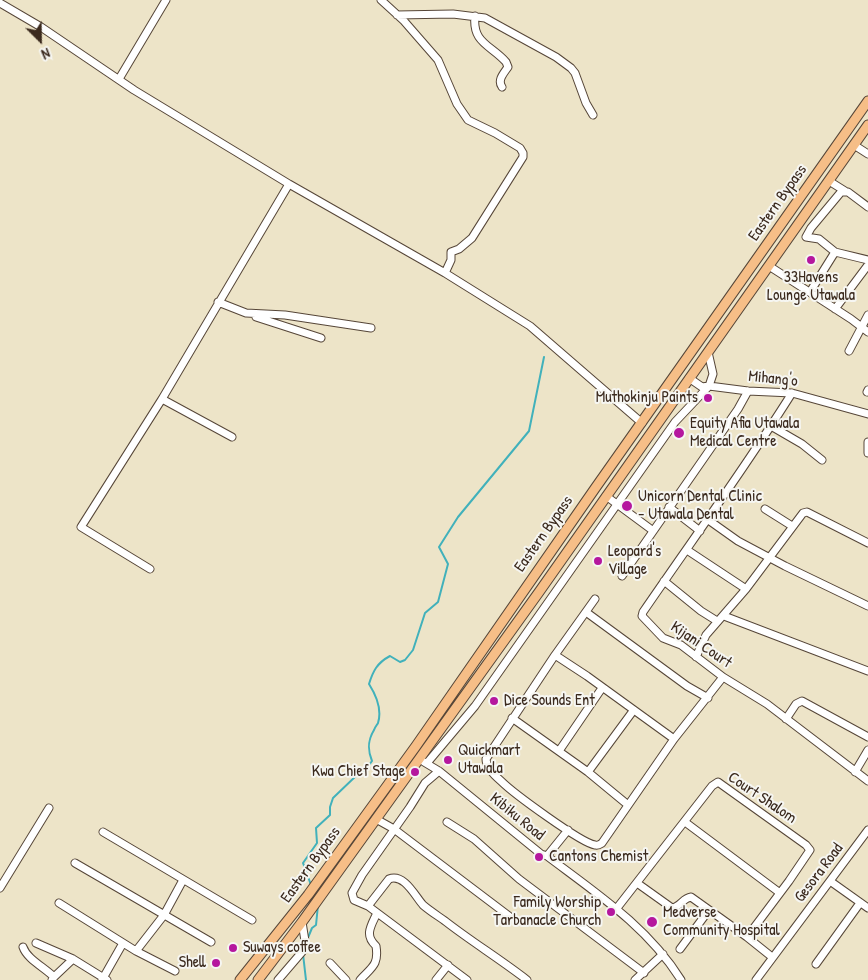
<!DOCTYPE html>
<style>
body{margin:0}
#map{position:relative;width:868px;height:980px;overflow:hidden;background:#ede4c8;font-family:"Patrick Hand",sans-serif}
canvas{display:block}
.north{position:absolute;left:15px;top:15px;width:50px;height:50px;-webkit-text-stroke:4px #f6f6f2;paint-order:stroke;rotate:157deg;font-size:14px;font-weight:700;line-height:20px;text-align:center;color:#3b2a1e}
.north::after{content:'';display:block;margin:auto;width:18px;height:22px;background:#3b2a1e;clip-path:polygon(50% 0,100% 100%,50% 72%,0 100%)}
</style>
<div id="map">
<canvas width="868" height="980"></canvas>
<div class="north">N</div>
</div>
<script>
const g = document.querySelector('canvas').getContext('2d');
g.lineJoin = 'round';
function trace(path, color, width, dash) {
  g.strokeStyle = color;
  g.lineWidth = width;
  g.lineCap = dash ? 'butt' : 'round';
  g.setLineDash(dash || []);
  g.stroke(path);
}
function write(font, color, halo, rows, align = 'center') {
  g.font = font + ' "Patrick Hand",sans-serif';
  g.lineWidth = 4;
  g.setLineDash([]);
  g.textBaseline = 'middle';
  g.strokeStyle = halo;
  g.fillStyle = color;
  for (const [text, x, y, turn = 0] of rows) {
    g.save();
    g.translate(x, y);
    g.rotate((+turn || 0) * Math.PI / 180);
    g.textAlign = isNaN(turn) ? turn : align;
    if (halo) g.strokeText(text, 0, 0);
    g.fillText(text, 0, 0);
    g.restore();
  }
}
trace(new Path2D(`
 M 311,885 L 303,863 L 317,843 L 316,828 L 330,815 L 330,807 L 333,798 L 358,774 L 364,772 L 372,761 C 367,749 368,740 374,730 C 375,727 377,725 378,723 C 382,710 376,695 369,684 C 373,671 377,663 390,656 L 400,662 L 405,660 L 413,650 L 425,613 L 438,602 L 448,564 L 439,547 L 458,517 L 529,431 L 544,357
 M 307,940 L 312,928 L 316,925 L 318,905
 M 303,954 L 306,980`), '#41b1bb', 2);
const minor = new Path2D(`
 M 381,0 L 404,21 L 438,60 L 457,104 L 468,120 L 495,133 L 520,148 L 523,153 L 523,157 L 472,238 L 459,249 L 451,252 L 451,260 L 445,273
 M 0,3 L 41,27 L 134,90 L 289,184 L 445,273 L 530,326 L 642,423
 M 397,15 L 453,14 L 485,18 L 556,57 L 571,68 L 575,73 L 586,103 L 593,115
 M 475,16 C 472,43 491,45 506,62 L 508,67 C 504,73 497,80 502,87
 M 119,79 L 166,0
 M 854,145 L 868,154
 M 829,181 L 845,191
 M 868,207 L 848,192 L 841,192 L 811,228 L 806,237 L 819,239 L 835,252 L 868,260
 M 769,266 L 851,319 L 868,332
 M 810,292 L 835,252
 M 218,302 L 246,313 L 285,315 L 371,328
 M 835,309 L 868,265
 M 256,317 L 321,338
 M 849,351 L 868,315
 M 708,352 L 713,374 L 709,386 L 748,391 L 792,393 L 868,414
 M 689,378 L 702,387 L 709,386
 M 867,392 L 868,390
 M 792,393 C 745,468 693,539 643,612 L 642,616 L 663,638 L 681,645 L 723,677 L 767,704 L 868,781
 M 162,399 L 232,437
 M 771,426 L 802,444 L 822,460
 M 868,442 L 868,453
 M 606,496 L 652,530
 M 669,507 L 700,531
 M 765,509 L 792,526
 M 707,519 L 738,541 L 785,566 L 868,606
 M 687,550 L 746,589
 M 150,569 L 81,527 L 162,399 L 289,184
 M 622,576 L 738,409 L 748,391
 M 664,581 L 701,611 L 717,621
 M 595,599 L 555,655 L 486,759 C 486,767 495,776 501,781 C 513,793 581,843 595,845 C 598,846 599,845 602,843 L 674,739 L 723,677
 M 586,612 L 687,686 L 708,698
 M 724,616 L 868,671
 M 555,655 L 587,676 L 674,739
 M 696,657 L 706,635 L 746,589 L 803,513 L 807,512 L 868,543
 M 512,718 L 588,772 L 628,805
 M 786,719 L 796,704 L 802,701 L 868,737
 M 559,751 L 602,688
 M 424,762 L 439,771 L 541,854 L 547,856 C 596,893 648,927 681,980
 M 427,763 L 475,706 L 675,422 L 709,386
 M 439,771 L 425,783 L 410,807 L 362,875 L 352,893 L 354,900 L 368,906 L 467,980
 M 588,772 L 633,711
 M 855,772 L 868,750
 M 376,819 L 394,829 L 509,916
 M 447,822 L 474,839 L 519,879 L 644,973
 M 685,822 L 780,893
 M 103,832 L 252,920
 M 547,856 L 568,830
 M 75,863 L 211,942
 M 830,881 L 868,908
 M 637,883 L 672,908 C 680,907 683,898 691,897 L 747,937 L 772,957
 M 0,888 L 49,808
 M 59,903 L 136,951 L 175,971
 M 368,906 L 389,879 C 404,873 415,896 423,905 C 430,911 438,916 445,921 C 472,942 500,959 527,980
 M 617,908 L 712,786 L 718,782 L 806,845 L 810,850 L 789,881 L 747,937
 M 36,943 L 73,959 L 107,980
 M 23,947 C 27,959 44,967 54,977
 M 680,949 L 709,910
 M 136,951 L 164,915 L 183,880
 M 330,963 L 346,980
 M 816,964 L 860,903
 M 52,980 L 54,977 L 73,959
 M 102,980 L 123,943
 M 278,980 L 302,952 L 305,941 L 302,922
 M 360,980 C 372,967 379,965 376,946 C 364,935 371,926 377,913
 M 436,980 L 448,965
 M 635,980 L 663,954
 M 756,980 L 868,830`);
const major = new Path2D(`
 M 240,980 L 308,895 L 416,746 L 596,487 L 868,101
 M 258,980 L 302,922 L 539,592 L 868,125`);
trace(minor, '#564638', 9);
trace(major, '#564638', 11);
trace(minor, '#fff', 7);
trace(major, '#f6be87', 9);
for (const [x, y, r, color] of [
 [811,260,5,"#b5179e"],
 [708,398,5,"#b5179e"],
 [679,433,6,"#b5179e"],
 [627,506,6,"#b5179e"],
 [598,561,5,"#b5179e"],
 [494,701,5,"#b5179e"],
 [448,760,5,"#b5179e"],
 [415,772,5,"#b5179e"],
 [539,857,5,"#b5179e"],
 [611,912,5,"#b5179e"],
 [652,922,6,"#b5179e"],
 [233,948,5,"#b5179e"],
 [216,963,5,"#b5179e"]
]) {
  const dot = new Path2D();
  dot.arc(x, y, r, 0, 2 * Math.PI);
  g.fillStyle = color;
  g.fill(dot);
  trace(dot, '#f6f6f2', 2);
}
write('16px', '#3b2a1e', '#f6f6f2', [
 ["Eastern Bypass",778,203,-55],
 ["Mihang'o",773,379,6],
 ["Eastern Bypass",544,534,-55],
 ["Kijani Court",701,645,34],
 ["Court Shalom",762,798,34],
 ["Kibiku Road",517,817,39],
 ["Eastern Bypass",311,865,-54],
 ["Gesora Road",819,873,-53]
]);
write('16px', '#3b2a1e', '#f6f6f2', [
 ["33Havens",811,278,"center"],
 ["Lounge Utawala",811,296,"center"],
 ["Muthokinju Paints",698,398,"right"],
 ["Equity Afia Utawala",690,424],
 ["Medical Centre",690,442],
 ["Unicorn Dental Clinic",638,497],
 ["- Utawala Dental",638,515],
 ["Leopard's",608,552],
 ["Village",608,570],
 ["Dice Sounds Ent",504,701],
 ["Quickmart",458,751],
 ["Utawala",458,769],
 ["Kwa Chief Stage",405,772,"right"],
 ["Cantons Chemist",549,857],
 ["Family Worship",601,903,"right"],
 ["Tarbanacle Church",601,921,"right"],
 ["Medverse",663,913],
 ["Community Hospital",663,931],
 ["Suways coffee",243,948],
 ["Shell",206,963,"right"]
], 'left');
</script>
